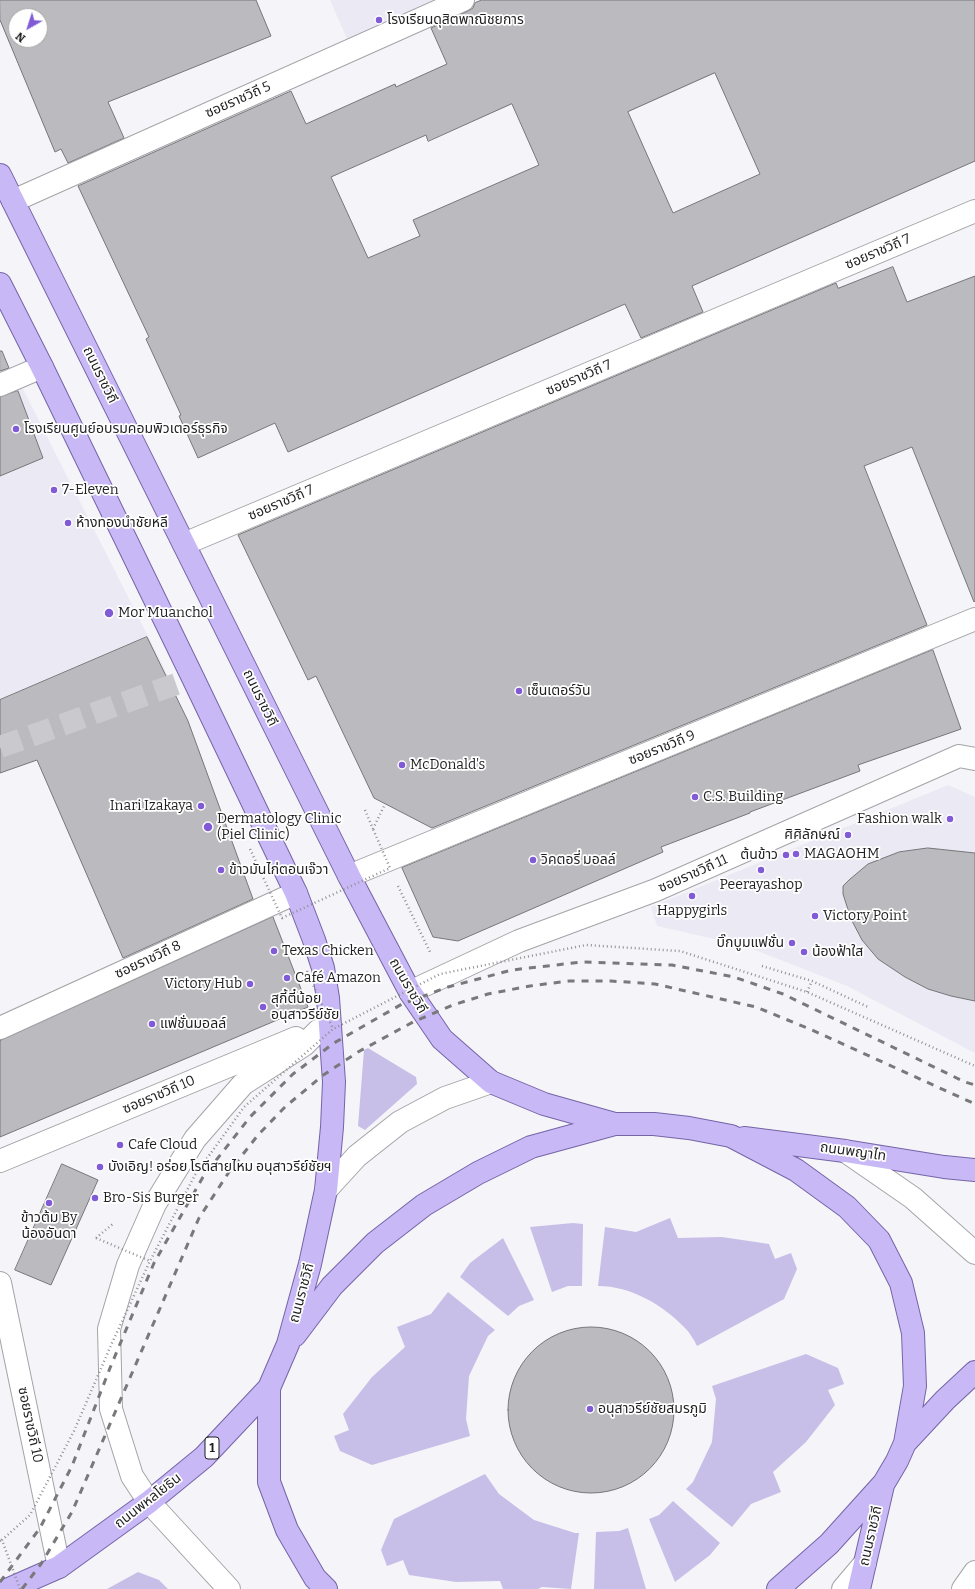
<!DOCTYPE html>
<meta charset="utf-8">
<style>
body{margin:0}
#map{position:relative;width:975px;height:1589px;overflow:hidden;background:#f5f4f8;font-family:Bitter,serif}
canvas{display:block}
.north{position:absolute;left:8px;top:8px;width:40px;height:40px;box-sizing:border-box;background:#fff;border:1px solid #a5a5a6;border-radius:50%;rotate:219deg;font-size:11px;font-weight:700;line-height:16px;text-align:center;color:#1f1e20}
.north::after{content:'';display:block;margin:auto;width:14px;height:18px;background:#815ad5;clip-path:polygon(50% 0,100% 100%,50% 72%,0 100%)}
</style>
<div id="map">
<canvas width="975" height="1589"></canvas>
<div class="north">N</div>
</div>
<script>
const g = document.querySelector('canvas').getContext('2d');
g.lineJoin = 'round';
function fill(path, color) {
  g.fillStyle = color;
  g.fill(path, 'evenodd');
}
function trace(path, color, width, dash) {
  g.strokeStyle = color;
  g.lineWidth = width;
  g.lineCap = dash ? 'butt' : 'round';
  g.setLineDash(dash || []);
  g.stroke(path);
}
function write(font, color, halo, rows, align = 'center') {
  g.font = font + ' Bitter,"Noto Sans Thai",serif';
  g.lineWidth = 3.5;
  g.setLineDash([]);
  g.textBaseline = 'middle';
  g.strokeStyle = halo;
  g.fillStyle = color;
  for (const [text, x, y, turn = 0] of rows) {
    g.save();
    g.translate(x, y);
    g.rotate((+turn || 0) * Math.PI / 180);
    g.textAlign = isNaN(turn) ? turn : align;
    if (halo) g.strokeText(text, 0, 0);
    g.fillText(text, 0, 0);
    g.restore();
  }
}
fill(new Path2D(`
 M 330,0 L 464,0 L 355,48 L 347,39 Z
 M 21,385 L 168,676 L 0,735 L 0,394 Z
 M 948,785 L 975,797 L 975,1053 L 847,986 L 745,946 L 657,926 L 651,907 Z`), '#ebe9f4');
fill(new Path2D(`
 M 368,1048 L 416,1077 L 417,1084 L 365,1130 L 358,1126 L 364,1050 Z
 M 670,1218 L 678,1238 L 722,1237 L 769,1244 L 775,1259 L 791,1253 L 797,1269 L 784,1299 L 697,1346 C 694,1340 690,1333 685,1328 C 663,1305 631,1286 598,1286 L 605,1227 L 636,1232 Z
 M 573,1223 L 583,1224 L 582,1286 L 568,1286 L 552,1292 L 530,1227 Z
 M 503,1238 L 534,1300 L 519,1306 L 508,1316 L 460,1277 L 470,1263 Z
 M 448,1292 L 495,1330 L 488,1336 L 469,1376 L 466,1419 L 470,1436 L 372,1465 L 340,1451 L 334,1436 L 349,1430 L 343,1414 L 372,1377 L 405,1347 L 397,1327 L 431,1314 Z
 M 806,1354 L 838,1368 L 844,1384 L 828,1390 L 835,1405 L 806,1442 L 773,1472 L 781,1492 L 751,1504 L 732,1527 L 686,1489 L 693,1482 L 712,1442 L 716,1399 L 712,1386 Z
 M 485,1474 L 499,1494 L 534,1520 L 575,1533 L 579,1533 L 571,1589 L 542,1587 L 538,1589 L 503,1589 L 500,1581 L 456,1582 L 409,1575 L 403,1560 L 387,1566 L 381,1550 L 394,1519 Z
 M 673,1501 L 720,1543 L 710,1555 L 675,1582 L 649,1519 L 659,1515 Z
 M 628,1528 L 646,1589 L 594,1589 L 596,1532 L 619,1531 Z
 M 138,1572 L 159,1580 L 168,1589 L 107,1589 Z`), '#c7bfe8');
const building = new Path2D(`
 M 0,0 L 256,0 L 271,36 L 108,102 L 124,138 L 68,163 L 61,149 L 55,152 L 0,20 ZM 16,16 L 40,16 L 40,40 L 16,40 Z
 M 482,0 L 975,0 L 975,161 L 692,286 L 703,312 L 641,338 L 625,304 L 288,452 L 275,423 L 198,458 L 179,416 L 181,415 L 146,339 L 149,337 L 78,186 L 291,91 L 306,124 L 395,84 L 396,87 L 447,64 L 431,28 L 468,11 L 473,8 L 475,3 ZM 715,73 L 760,174 L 673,213 L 628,112 ZM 512,104 L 539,165 L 413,220 L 420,236 L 368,258 L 331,177 L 426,135 L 428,141 Z
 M 893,267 L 907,302 L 975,276 L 975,601 L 974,602 L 912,447 L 864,466 L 927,625 L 432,828 L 374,798 L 316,676 L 308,680 L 238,535 L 836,283 L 838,288 Z
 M 0,351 L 2,351 L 9,368 L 0,371 Z
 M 18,391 L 43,458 L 0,476 L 0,397 Z
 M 147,637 L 188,721 L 253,899 L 123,958 L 37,760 L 0,773 L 0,700 Z
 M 933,650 L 961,729 L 858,765 L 860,771 L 750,812 L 750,813 L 661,847 L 663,852 L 458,941 L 433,937 L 402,868 Z
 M 928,848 L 975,853 L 975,1001 L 951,996 L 928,989 L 905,977 L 878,959 L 862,940 L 851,919 L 843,894 L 843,886 L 849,880 L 868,864 L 899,852 Z
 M 273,917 L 308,1007 L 0,1137 L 0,1041 Z
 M 62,1164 L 98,1180 L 51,1285 L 15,1270 Z
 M508 1410a83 83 0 1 1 166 0a83 83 0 1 1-166 0Z`);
fill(building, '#bbbabe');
trace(building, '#77767a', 1);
trace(new Path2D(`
 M 0,747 L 193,678`), '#cac9cd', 22, [22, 11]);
const minor = new Path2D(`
 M 13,201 L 463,0
 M 0,385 L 42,367
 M 184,544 L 975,211
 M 349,876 L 975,619
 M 410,992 L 519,941 L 656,890 L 959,756 L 975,759
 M 0,1028 L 296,893
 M 845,1151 L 913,1198 L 975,1253
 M 0,1161 L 296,1038
 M 326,1190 L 357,1156 L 400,1122 L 445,1098 L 491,1082
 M 0,1283 L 59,1567
 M 229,1589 L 149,1502 L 132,1476 L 111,1409 L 109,1329 L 128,1265 L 155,1204 L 195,1139 L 243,1084 L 304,1045 L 318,1031 L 330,1026
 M 843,1589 L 865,1563
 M 963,1589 L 975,1572`);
const major = new Path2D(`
 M 0,175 L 349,876 L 410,992 L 442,1039 L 491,1082 L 544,1104 L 615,1124
 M 0,284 L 42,367 L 193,678 L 296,893 L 314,940 L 323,968 L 328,998 L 334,1082 L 332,1127 L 326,1190 L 310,1264 L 288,1344 L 269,1388 L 204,1457 L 149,1502 L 59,1567 L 9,1589
 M 744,1138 L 845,1151 L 944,1167 L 975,1170
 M 295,1335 L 332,1286 L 375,1243 L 424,1205 L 478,1173 L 531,1147 L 615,1124 L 654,1124 L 689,1128 L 731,1136 L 796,1170 L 847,1207 L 879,1240 L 901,1283 L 913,1333 L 915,1386 L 905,1443 L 897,1461 L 884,1483 L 829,1544 L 778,1589
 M 269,1388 L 269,1482 L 287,1530 L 315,1578 L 326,1589
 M 905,1443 L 945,1400 L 975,1372
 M 859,1589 L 883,1485`);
trace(minor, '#a4a3a7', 24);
trace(major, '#7564a7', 24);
trace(new Path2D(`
 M 365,810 L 373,829
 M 373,829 L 385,804
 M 398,886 L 430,952
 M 762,966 L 812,981 L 868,1007
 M 807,992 L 812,981
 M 292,998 L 301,1000
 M 96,1238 L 114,1223
 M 0,1541 L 2,1540`), '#919093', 2.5, [1, 3]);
trace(minor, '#fff', 22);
trace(major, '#c8b8f6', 22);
trace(new Path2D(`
 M 0,1582 L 40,1528 L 72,1466 L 110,1368 L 154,1263 L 203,1177 L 250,1117 L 293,1074 L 334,1043 L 402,1004 L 448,987 L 512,970 L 582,962 L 672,965 L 734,977 L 783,994 L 965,1082 L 975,1085
 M 22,1589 L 41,1564 L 72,1512 L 199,1218 L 229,1172 L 258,1135 L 285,1107 L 322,1076 L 358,1052 L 413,1022 L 453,1005 L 488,994 L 530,986 L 569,981 L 611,981 L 655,984 L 756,1007 L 812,1030 L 975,1104`), '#79787b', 3, [7, 7]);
trace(new Path2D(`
 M 250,849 L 282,918 L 390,868 L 373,829
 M 307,971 L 333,1029
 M 96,1238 L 150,1261
 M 20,1589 L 2,1540 L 30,1515 L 74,1431 L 112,1343 L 150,1261 L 195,1175 L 244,1107 L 333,1029 L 440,974 L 586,945 L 680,951 L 807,992 L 975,1066`), '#919093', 2.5, [1, 3]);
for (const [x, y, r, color] of [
 [379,20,4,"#815ad5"],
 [16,429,4,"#815ad5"],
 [54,490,4,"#815ad5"],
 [68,523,4,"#815ad5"],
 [109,613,5,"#815ad5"],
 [519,691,4,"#815ad5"],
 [402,765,4,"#815ad5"],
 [695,797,4,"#815ad5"],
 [201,806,4,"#815ad5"],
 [950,819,4,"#815ad5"],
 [208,827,5,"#815ad5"],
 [848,835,4,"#815ad5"],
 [796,854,4,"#815ad5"],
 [786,855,4,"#815ad5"],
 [533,860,4,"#815ad5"],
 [221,870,4,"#815ad5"],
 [761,870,4,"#815ad5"],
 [692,896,4,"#815ad5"],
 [815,916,4,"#815ad5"],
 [792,943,4,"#815ad5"],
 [274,951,4,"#815ad5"],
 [804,952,4,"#815ad5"],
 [287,978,4,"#815ad5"],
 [250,984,4,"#815ad5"],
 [263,1007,4,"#815ad5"],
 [152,1024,4,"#815ad5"],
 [120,1145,4,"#815ad5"],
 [100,1167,4,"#815ad5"],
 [95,1198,4,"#815ad5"],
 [49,1203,4,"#815ad5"],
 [590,1409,4,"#815ad5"]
]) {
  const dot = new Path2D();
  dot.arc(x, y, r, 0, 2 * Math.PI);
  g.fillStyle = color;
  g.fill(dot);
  trace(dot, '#fff', 1.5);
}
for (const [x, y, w] of [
 [212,1448,14]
]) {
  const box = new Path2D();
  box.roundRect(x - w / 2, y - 11, w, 22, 3);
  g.fillStyle = '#fff';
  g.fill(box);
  trace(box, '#1f1e20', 1);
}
write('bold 13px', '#1f1e20', null, [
 ["1",212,1448]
]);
write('14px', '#1f1e20', '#fff', [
 ["โรงเรียนดุสิตพาณิชยการ",387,20],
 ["โรงเรียนศูนย์อบรมคอมพิวเตอร์ธุรกิจ",24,429],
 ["7-Eleven",62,490],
 ["ห้างทองนำชัยหลี",76,523],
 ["Mor Muanchol",118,613],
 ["เซ็นเตอร์วัน",527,691],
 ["McDonald's",410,765],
 ["C.S. Building",703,797],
 ["Inari Izakaya",193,806,"right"],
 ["Dermatology Clinic",217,819],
 ["(Piel Clinic)",217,835],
 ["Fashion walk",942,819,"right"],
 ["ศิศิลักษณ์",840,835,"right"],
 ["MAGAOHM",804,854],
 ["ต้นข้าว",778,855,"right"],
 ["วิคตอรี่ มอลล์",541,860],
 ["ข้าวมันไก่ตอนเจ๊วา",229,870],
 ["Peerayashop",761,885,"center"],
 ["Happygirls",692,911,"center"],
 ["Victory Point",823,916],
 ["บิ๊กบูมแฟชั่น",784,943,"right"],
 ["Texas Chicken",282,951],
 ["น้องฟ้าใส",812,952],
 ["Café Amazon",295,978],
 ["Victory Hub",242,984,"right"],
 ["สุกี้ตี๋น้อย",271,999],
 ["อนุสาวรีย์ชัย",271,1015],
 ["แฟชั่นมอลล์",160,1024],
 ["Cafe Cloud",128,1145],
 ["บังเอิญ! อร่อย โรตีสายไหม อนุสาวรีย์ชัยฯ",108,1167],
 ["Bro-Sis Burger",103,1198],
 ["ข้าวต้ม By",49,1218,"center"],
 ["น้องอันดา",49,1234,"center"],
 ["อนุสาวรีย์ชัยสมรภูมิ",598,1409]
], 'left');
write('14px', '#1f1e20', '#fff', [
 ["ซอยราชวิถี 5",238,100,-24],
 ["ซอยราชวิถี 7",878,252,-23],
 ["ถนนราชวิถี",100,375,64],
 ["ซอยราชวิถี 7",579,378,-23],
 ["ซอยราชวิถี 7",281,503,-23],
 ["ถนนราชวิถี",260,698,64],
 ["ซอยราชวิถี 9",662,748,-22],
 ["ซอยราชวิถี 11",693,874,-24],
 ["ซอยราชวิถี 8",148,960,-25],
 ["ถนนราชวิถี",408,986,60],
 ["ซอยราชวิถี 10",159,1095,-23],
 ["ถนนพญาไท",853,1152,8],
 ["ถนนราชวิถี",302,1293,-75],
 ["ซอยราชวิถี 10",30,1425,78],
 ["ถนนพหลโยธิน",148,1501,-38],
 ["ถนนราชวิถี",871,1536,-77]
]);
</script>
